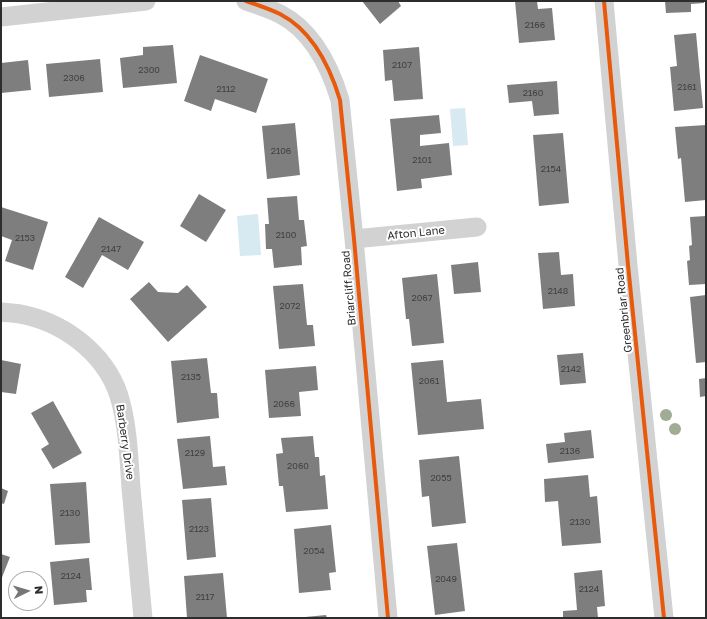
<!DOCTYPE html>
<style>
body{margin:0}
#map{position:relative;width:707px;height:619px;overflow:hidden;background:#fff;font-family:"Golos Text",sans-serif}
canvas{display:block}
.frame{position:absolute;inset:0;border:2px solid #2d2d2d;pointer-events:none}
.north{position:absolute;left:8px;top:571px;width:40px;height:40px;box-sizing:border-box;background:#fff;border:1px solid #ababab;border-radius:50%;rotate:85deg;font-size:11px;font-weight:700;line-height:16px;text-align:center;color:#2d2d2d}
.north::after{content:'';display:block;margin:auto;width:14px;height:18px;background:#767676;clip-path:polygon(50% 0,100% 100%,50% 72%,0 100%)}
</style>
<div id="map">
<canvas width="707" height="619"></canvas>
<div class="frame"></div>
<div class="north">N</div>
</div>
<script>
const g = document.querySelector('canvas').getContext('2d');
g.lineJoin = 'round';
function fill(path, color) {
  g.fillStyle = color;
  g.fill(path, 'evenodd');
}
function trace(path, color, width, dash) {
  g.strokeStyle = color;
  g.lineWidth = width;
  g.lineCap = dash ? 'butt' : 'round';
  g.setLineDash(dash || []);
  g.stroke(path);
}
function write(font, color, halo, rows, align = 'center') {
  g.font = font + ' "Golos Text",sans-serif';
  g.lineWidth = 4;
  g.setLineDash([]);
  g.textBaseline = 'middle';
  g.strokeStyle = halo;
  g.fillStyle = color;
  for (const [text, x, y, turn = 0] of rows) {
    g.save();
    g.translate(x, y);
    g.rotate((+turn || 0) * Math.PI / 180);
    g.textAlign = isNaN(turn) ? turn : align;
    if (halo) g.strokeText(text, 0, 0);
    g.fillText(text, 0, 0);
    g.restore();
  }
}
fill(new Path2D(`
 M 465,108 L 468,145 L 453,146 L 450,109 Z
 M 258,214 L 261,255 L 240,256 L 237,216 Z`), '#d7e9f1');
fill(new Path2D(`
 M 362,1 L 398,1 L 401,6 L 380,24 Z
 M 515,1 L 537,1 L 538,9 L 552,8 L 555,40 L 519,43 Z
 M 665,1 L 704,1 L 704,3 L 691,4 L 691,12 L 666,13 Z
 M 696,33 L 703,108 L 674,111 L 670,67 L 677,66 L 674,35 Z
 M 173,45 L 177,83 L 123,88 L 120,58 L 143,55 L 143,47 Z
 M 419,47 L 423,99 L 394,101 L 392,80 L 385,81 L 383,50 Z
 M 200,55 L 268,79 L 256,113 L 215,99 L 211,111 L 184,101 Z
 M 100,59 L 103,92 L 49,97 L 46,64 Z
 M 28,60 L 31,90 L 1,93 L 1,63 Z
 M 557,81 L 559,114 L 534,116 L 532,101 L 509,103 L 507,85 Z
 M 439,115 L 441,133 L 420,135 L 420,146 L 449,143 L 452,175 L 421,179 L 422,188 L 397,191 L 390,119 Z
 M 295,123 L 300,175 L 267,179 L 262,126 Z
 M 706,125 L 706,200 L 685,202 L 681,158 L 678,159 L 675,127 Z
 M 563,133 L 569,203 L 539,206 L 533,135 Z
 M 199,194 L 226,210 L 206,242 L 180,226 Z
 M 297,196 L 299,220 L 304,220 L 307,246 L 301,247 L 302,265 L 274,268 L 272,249 L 266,249 L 265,224 L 269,224 L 267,198 Z
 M 1,207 L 48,222 L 33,270 L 5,261 L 12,240 L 1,236 Z
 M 706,216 L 706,284 L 689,285 L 687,261 L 690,260 L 689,246 L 692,245 L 690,217 Z
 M 99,217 L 144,242 L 128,270 L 102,255 L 83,288 L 65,277 Z
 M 559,252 L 561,275 L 573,274 L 575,306 L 543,309 L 538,253 Z
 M 478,262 L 481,292 L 454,294 L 451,265 Z
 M 437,274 L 444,343 L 412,346 L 409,319 L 406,319 L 402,278 Z
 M 149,282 L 158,292 L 178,293 L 187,285 L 207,307 L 168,342 L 130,299 Z
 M 303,284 L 307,325 L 313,325 L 315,346 L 279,349 L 273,286 Z
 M 706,295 L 706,362 L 696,363 L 690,297 Z
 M 583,353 L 586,383 L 560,385 L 557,355 Z
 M 207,358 L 211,393 L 217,393 L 219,418 L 177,423 L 171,361 Z
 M 1,360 L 21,364 L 16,394 L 1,392 Z
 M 443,360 L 447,402 L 481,399 L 484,429 L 418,435 L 411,363 Z
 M 316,366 L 318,390 L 299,392 L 301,416 L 269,418 L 265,370 Z
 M 706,378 L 706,396 L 700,397 L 699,379 Z
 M 53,401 L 82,453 L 53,469 L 41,449 L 49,444 L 31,413 Z
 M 591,430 L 594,458 L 548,463 L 546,444 L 565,442 L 564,433 Z
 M 210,436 L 213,467 L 225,466 L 227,485 L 183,489 L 177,439 Z
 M 313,436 L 315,457 L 319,457 L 320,476 L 325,475 L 328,509 L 286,512 L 283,486 L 279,486 L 276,454 L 283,453 L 281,438 Z
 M 459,456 L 466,523 L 432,527 L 429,496 L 422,497 L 419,460 Z
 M 588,475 L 590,497 L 597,496 L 601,543 L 562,546 L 558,501 L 545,502 L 544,479 Z
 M 86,482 L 90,543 L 55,545 L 50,484 Z
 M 1,488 L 8,491 L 4,504 L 1,503 Z
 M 211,498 L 216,557 L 187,560 L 182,500 Z
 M 331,525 L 336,572 L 329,573 L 331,590 L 299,593 L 294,529 Z
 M 457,543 L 465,611 L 435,615 L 427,546 Z
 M 1,554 L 10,557 L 1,580 Z
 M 89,558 L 92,590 L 86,590 L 87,602 L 54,605 L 50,562 Z
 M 602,570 L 605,606 L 597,607 L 598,618 L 563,618 L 563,611 L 577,610 L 574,573 Z
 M 223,573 L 227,618 L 187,618 L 184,576 Z
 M 326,615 L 327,618 L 305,618 L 305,617 Z`), '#7e7e7e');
trace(new Path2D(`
 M 246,1 C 258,5 270,9 280,14 C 313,31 330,67 340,100 L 354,239 L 388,618
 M 604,1 L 628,265 L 664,618
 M 1,17 L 146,1
 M 354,239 L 477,227
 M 1,312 C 9,313 17,313 25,315 C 69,325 110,358 121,403 C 128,430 129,460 131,488 C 135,531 139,575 143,618`), '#d2d2d2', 19);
trace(new Path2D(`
 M 246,1 C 258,5 270,9 280,14 C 313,31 330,67 340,100 L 354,239 L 388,618
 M 604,1 L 628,265 L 664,618`), '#e8590c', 4);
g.fillStyle = '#a0ac93';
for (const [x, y] of [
 [666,415],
 [675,429]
]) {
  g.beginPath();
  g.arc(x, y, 6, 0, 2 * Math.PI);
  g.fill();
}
write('9px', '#414141', null, [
 ["2166",535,25],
 ["2107",402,65],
 ["2300",149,70],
 ["2306",74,78],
 ["2161",687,87],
 ["2112",226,89],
 ["2160",533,93],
 ["2106",281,151],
 ["2101",422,160],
 ["2154",551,169],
 ["2100",286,235],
 ["2153",25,238],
 ["2147",111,249],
 ["2148",558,291],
 ["2067",422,298],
 ["2072",290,306],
 ["2142",571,369],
 ["2135",191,377],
 ["2061",429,381],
 ["2066",284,404],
 ["2136",570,451],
 ["2129",195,453],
 ["2060",298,466],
 ["2055",441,478],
 ["2130",70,513],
 ["2130",580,522],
 ["2123",199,529],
 ["2054",314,551],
 ["2124",71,576],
 ["2049",446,579],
 ["2124",589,589],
 ["2117",205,597]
]);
write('11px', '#2d2d2d', '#fff', [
 ["Afton Lane",416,233,-6],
 ["Briarcliff Road",349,288,-95],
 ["Greenbriar Road",624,310,-96],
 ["Barberry Drive",125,442,82]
]);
</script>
